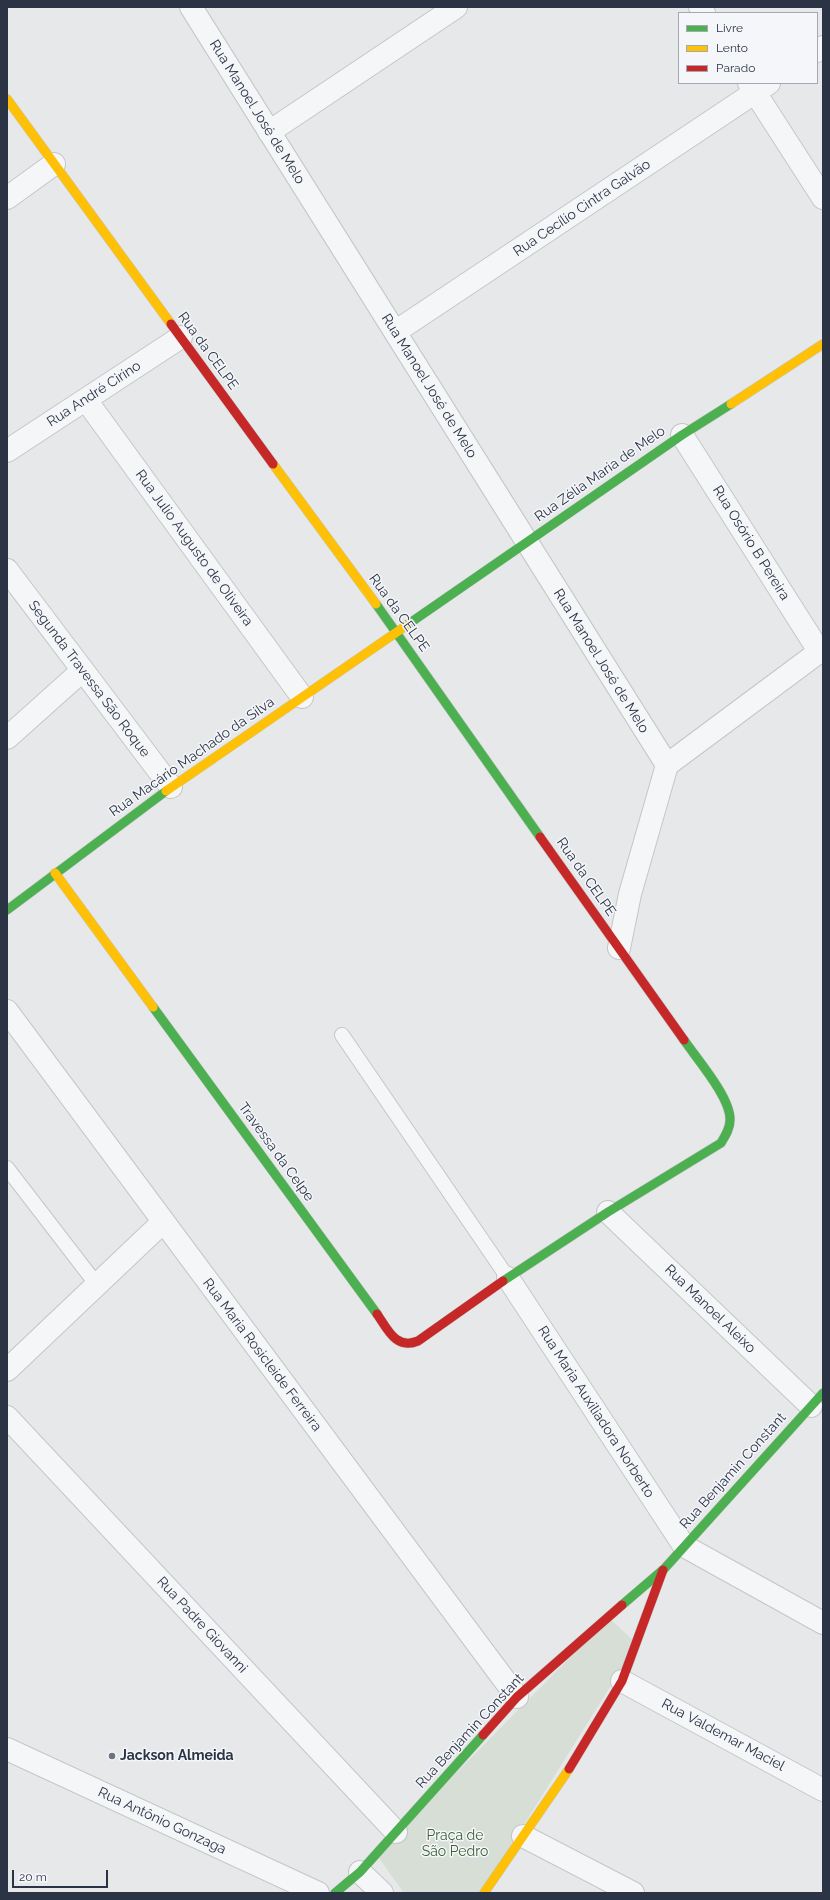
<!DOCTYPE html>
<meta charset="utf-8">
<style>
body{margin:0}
#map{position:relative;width:830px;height:1900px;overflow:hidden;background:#e6e8ea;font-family:Raleway,sans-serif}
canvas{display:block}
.frame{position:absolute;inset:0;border:8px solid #2b3445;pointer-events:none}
.legend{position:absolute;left:678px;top:12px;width:140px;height:72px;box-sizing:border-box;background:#f4f6f9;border:1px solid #a4a8b1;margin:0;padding:5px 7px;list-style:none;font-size:12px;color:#2b3445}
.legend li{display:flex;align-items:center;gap:8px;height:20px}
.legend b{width:20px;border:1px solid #a4a8b1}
.scale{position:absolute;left:12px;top:1870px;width:96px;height:18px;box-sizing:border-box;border:2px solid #2b3445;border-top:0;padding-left:5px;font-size:12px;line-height:14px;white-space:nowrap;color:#2b3445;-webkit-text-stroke:3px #f4f6f9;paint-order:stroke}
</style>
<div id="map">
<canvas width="830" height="1900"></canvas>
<div class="frame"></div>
<ul class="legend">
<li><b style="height:5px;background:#4caf50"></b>Livre</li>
<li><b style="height:5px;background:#ffc107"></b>Lento</li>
<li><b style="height:5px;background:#c62828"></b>Parado</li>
</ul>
<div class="scale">20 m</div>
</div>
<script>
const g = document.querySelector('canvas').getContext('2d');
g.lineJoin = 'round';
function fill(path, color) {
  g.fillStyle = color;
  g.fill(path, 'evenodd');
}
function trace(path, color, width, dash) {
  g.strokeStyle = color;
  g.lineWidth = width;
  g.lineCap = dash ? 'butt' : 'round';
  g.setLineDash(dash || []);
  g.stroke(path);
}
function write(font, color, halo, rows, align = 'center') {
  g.font = font + ' Raleway,sans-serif';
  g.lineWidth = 3;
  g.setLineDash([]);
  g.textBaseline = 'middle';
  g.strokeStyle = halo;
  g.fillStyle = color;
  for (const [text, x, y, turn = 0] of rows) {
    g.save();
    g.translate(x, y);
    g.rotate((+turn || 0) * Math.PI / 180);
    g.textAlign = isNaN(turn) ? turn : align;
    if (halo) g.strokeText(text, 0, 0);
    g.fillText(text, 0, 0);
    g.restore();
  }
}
fill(new Path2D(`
 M 609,1618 L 637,1644 L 481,1893 L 404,1893 L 376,1854 Z`), '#d6ded6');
const lane = new Path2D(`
 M 342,1035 L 508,1278
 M 7,1168 L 97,1285`);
const street = new Path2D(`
 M 191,7 L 667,765
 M 700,7 L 704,13
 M 817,51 L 823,47
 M 749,83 L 823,198
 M 269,132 L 456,7
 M 7,198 L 54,164
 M 395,332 L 769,83
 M 86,400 L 302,697
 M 682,435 L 819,651
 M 7,451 L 181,337
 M 7,570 L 171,787
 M 7,738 L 83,670
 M 619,948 L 630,894 L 667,765 L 823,649
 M 7,1011 L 517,1697
 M 608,1212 L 811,1406
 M 508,1278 L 684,1546 L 823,1623
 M 7,1370 L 163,1222
 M 7,1417 L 396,1832
 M 622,1681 L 823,1790
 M 7,1749 L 318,1893
 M 523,1836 L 633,1893
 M 360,1872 L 382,1893`);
const fast = new Path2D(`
 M 376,604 L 540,837
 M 407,625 L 682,435 L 731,404
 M 7,910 L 166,791
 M 153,1007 L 377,1314
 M 503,1281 L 608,1212 L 721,1143 C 725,1136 730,1129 730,1120 C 731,1098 697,1059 684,1040
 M 622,1605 L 664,1569 L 823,1393
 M 335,1893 L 360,1872 L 483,1735`);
const slow = new Path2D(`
 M 7,99 L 171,324
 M 731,404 L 823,344
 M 273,464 L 376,604
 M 166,791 L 407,625
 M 55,873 L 153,1007
 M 484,1893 L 569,1769`);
const jam = new Path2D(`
 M 171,324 L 273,464
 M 540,837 L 684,1040
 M 377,1314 C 388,1330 396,1350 418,1341 L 503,1281
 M 483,1735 L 517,1697 L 622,1605
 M 569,1769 L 622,1681 L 663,1570`);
trace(lane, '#c4c6c8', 16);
trace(street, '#c4c6c8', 24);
trace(fast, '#c4c6c8', 10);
trace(slow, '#c4c6c8', 10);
trace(jam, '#c4c6c8', 10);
trace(lane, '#f5f6f7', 14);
trace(street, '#f5f6f7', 22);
trace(fast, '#4caf50', 9);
trace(slow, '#ffc107', 9);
trace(jam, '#c62828', 9);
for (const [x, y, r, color] of [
 [112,1756,4,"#6c737f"]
]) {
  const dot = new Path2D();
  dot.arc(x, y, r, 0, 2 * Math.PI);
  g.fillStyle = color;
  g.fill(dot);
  trace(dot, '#f4f6f9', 1.5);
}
write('14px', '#2b3445', '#f4f6f9', [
 ["Rua Manoel José de Melo",257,112,58],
 ["Rua Cecílio Cintra Galvão",582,208,-34],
 ["Rua da CELPE",208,351,54],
 ["Rua Manoel José de Melo",429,386,58],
 ["Rua André Cirino",94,394,-33],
 ["Rua Zélia Maria de Melo",600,474,-35],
 ["Rua Osório B Pereira",751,543,58],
 ["Rua Julio Augusto de Oliveira",194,548,54],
 ["Rua da CELPE",399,613,54],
 ["Rua Manoel José de Melo",601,661,58],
 ["Segunda Travessa São Roque",89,679,53],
 ["Rua Macário Machado da Silva",192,757,-35],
 ["Rua da CELPE",586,877,55],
 ["Travessa da Celpe",276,1152,54],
 ["Rua Manoel Aleixo",710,1309,44],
 ["Rua Maria Rosicleide Ferreira",262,1355,53],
 ["Rua Maria Auxiliadora Norberto",596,1412,57],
 ["Rua Benjamin Constant",733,1471,-48],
 ["Rua Padre Giovanni",202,1625,47],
 ["Rua Benjamin Constant",470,1731,-47],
 ["Rua Valdemar Maciel",723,1735,28],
 ["Rua Antônio Gonzaga",162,1821,25]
]);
write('bold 14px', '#2b3445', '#f4f6f9', [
 ["Jackson Almeida",120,1756]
], 'left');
write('14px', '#3f6138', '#f4f6f9', [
 ["Praça de",455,1836],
 ["São Pedro",455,1852]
]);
</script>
